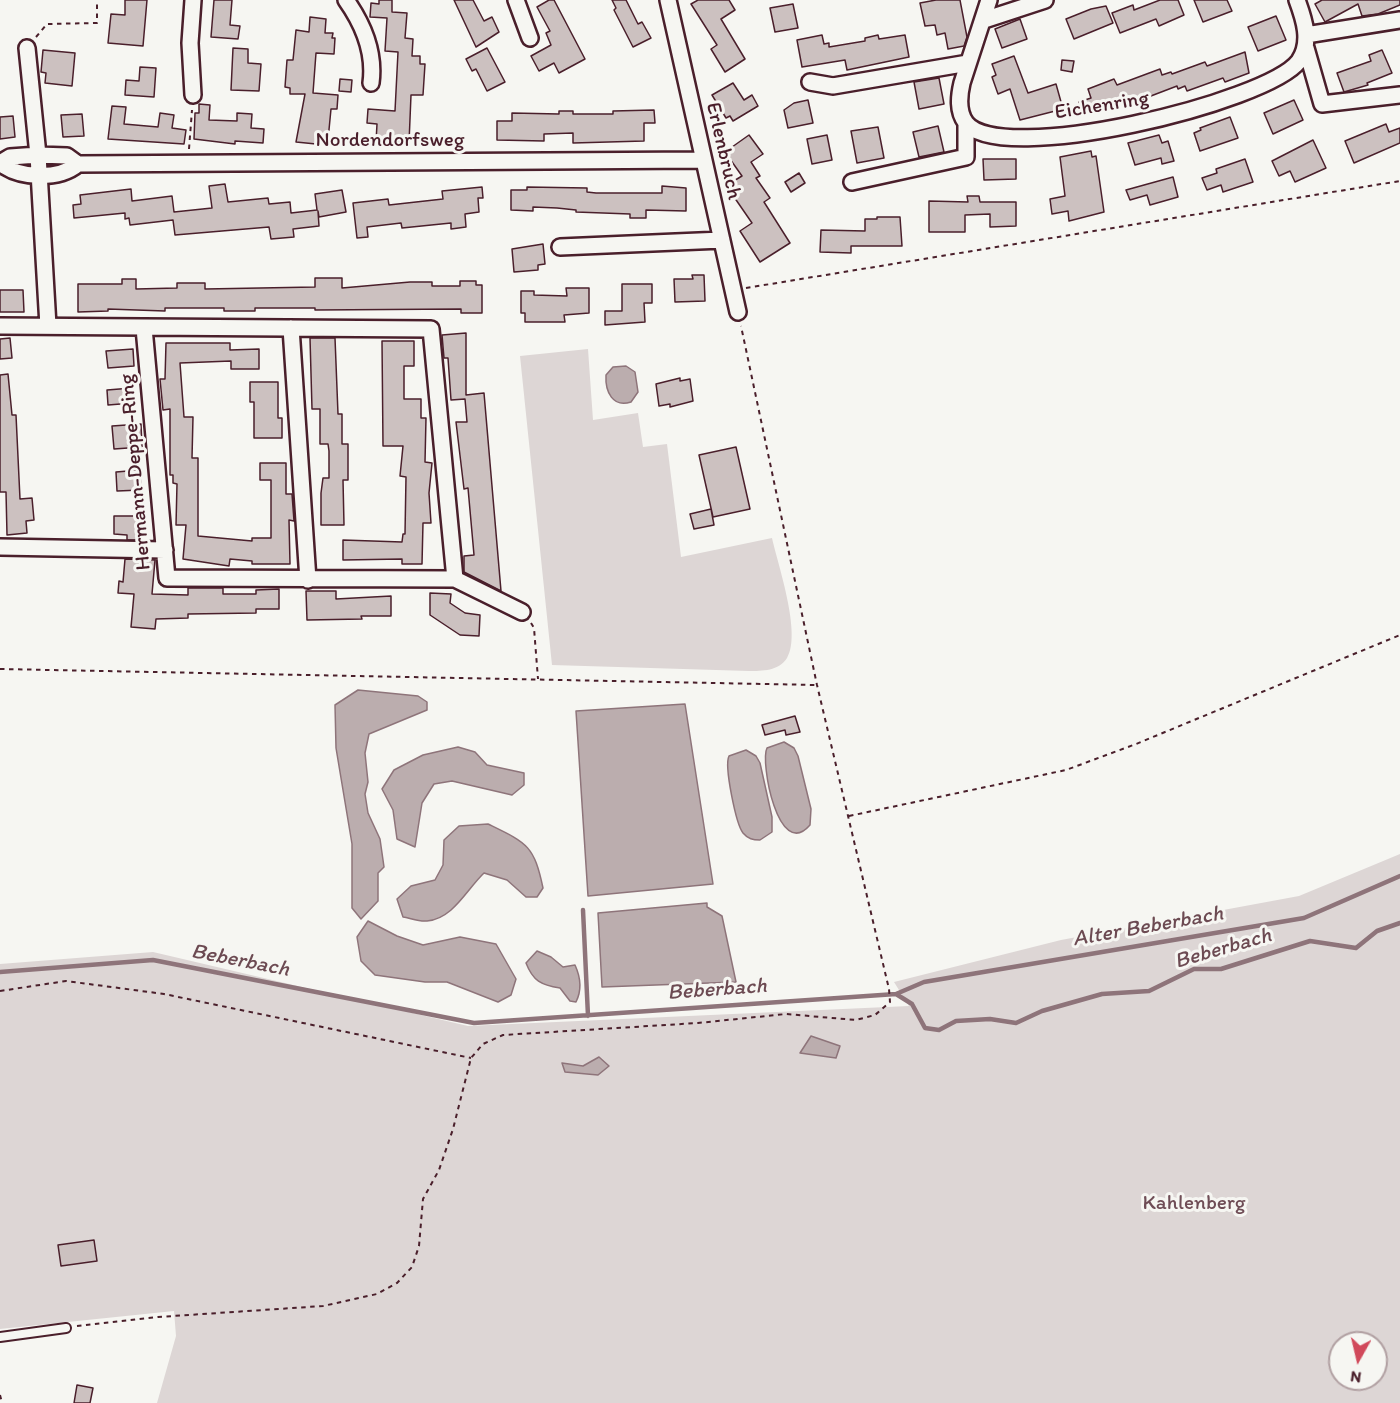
<!DOCTYPE html>
<style>
body{margin:0}
#map{position:relative;width:1400px;height:1403px;overflow:hidden;background:#f6f6f2;font-family:Itim,sans-serif}
canvas{display:block}
.north{position:absolute;left:1328px;top:1331px;width:60px;height:60px;box-sizing:border-box;background:#f6f6f2;border:2px solid #b1a0a2;border-radius:50%;rotate:188deg;font-size:16px;font-weight:700;line-height:24px;text-align:center;color:#4a1f2b}
.north::after{content:'';display:block;margin:auto;width:21px;height:27px;background:#d1495b;clip-path:polygon(50% 0,100% 100%,50% 72%,0 100%)}
</style>
<div id="map">
<canvas width="1400" height="1403"></canvas>
<div class="north">N</div>
</div>
<script>
const g = document.querySelector('canvas').getContext('2d');
g.lineJoin = 'round';
function fill(path, color) {
  g.fillStyle = color;
  g.fill(path, 'evenodd');
}
function trace(path, color, width, dash) {
  g.strokeStyle = color;
  g.lineWidth = width;
  g.lineCap = dash ? 'butt' : 'round';
  g.setLineDash(dash || []);
  g.stroke(path);
}
function write(font, color, halo, rows, align = 'center') {
  g.font = font + ' Itim,sans-serif';
  g.lineWidth = 6;
  g.setLineDash([]);
  g.textBaseline = 'middle';
  g.strokeStyle = halo;
  g.fillStyle = color;
  for (const [text, x, y, turn = 0] of rows) {
    g.save();
    g.translate(x, y);
    g.rotate((+turn || 0) * Math.PI / 180);
    g.textAlign = isNaN(turn) ? turn : align;
    if (halo) g.strokeText(text, 0, 0);
    g.fillText(text, 0, 0);
    g.restore();
  }
}
fill(new Path2D(`
 M 588,349 L 593,420 L 638,413 L 643,447 L 667,444 L 681,557 L 772,538 C 778,565 802,634 787,658 C 779,671 762,671 749,671 L 552,665 L 520,356 Z
 M 1400,854 L 1400,1403 L 157,1403 L 176,1336 L 174,1311 L 0,1329 L 0,964 L 153,952 L 468,1026 L 909,1006 L 894,982 L 1061,940 L 1299,896 ZM 1340,1343 L 1376,1343 L 1376,1379 L 1340,1379 Z`), '#ddd6d5');
const water = new Path2D(`
 M 626,366 L 635,372 L 638,392 L 631,402 C 613,408 605,392 606,375 L 613,367 Z
 M 358,690 L 418,696 L 427,702 L 427,710 L 369,734 L 365,753 L 368,782 L 365,794 L 368,813 L 380,839 L 384,867 L 378,873 L 378,901 L 361,919 L 352,908 L 352,844 L 336,748 L 335,705 Z
 M 685,704 L 713,884 L 588,896 L 576,711 Z
 M 784,742 L 794,748 L 798,756 L 811,809 L 810,825 C 778,862 760,761 767,748 Z
 M 458,747 L 475,752 L 487,765 L 524,773 L 524,785 L 512,795 L 452,781 L 434,784 L 422,803 L 415,847 L 397,839 L 393,810 L 382,789 L 394,770 L 423,755 Z
 M 746,750 L 756,756 L 760,763 L 772,817 L 772,832 L 760,840 C 753,840 748,839 743,833 C 736,824 724,766 729,756 Z
 M 488,824 C 527,843 534,845 543,888 L 537,897 L 526,897 L 507,880 L 484,873 C 467,889 453,919 427,921 C 419,922 410,918 403,917 L 397,899 L 411,886 L 435,880 L 443,865 L 444,840 L 459,826 Z
 M 707,903 L 707,907 L 722,916 L 736,982 L 602,987 L 598,913 Z
 M 368,921 L 397,936 L 423,945 L 460,937 L 496,944 L 516,979 L 511,995 L 498,1002 L 447,982 L 425,982 L 375,975 L 361,961 L 357,937 Z
 M 537,951 L 551,957 L 563,967 L 575,965 C 580,976 582,990 576,1002 L 570,1001 L 560,988 C 541,985 533,981 526,963 Z
 M 811,1036 L 840,1046 L 836,1058 L 800,1053 Z
 M 599,1057 L 609,1066 L 598,1075 L 565,1072 L 562,1063 L 583,1066 Z`);
fill(water, '#bbadae');
trace(water, '#8e747a', 1.5);
trace(new Path2D(`
 M 583,910 L 588,1016
 M 0,972 L 153,960 L 474,1023 L 896,994 L 912,1004 L 925,1028 L 939,1030 L 956,1021 L 990,1019 L 1016,1023 L 1042,1011 L 1102,994 L 1149,991 L 1194,969 L 1221,969 L 1310,941 L 1356,948 L 1377,931 L 1400,923
 M 896,994 L 924,982 L 1304,918 L 1400,876`), '#8e747a', 4.5);
const building = new Path2D(`
 M 125,0 L 147,0 L 143,46 L 108,43 L 111,14 L 125,15 Z
 M 214,0 L 232,0 L 230,25 L 240,26 L 238,39 L 211,37 Z
 M 379,0 L 392,0 L 392,12 L 407,13 L 405,38 L 413,39 L 412,56 L 420,56 L 420,64 L 425,64 L 423,95 L 411,95 L 409,143 L 376,142 L 377,124 L 367,123 L 368,109 L 395,111 L 398,52 L 385,51 L 387,18 L 370,17 L 371,3 L 379,4 Z
 M 454,0 L 473,0 L 484,21 L 492,17 L 499,32 L 476,47 Z
 M 549,0 L 554,0 L 585,59 L 559,73 L 554,63 L 539,71 L 531,56 L 551,45 L 546,33 L 550,31 L 537,7 Z
 M 612,0 L 626,0 L 638,24 L 642,22 L 651,38 L 633,47 L 614,10 L 616,8 Z
 M 698,0 L 729,0 L 735,10 L 721,19 L 745,59 L 725,72 L 711,49 L 717,45 L 691,4 Z
 M 936,0 L 960,0 L 967,37 L 964,46 L 948,49 L 945,33 L 937,35 L 935,25 L 925,26 L 920,3 Z
 M 1160,0 L 1178,0 L 1184,15 L 1159,26 L 1156,19 L 1120,33 L 1112,13 L 1133,5 L 1134,10 Z
 M 1194,0 L 1227,0 L 1232,11 L 1203,22 Z
 M 1322,0 L 1400,0 L 1400,5 L 1378,14 L 1362,16 L 1358,4 L 1325,22 L 1315,4 Z
 M 793,4 L 798,28 L 775,32 L 770,8 Z
 M 1106,6 L 1113,23 L 1074,39 L 1066,19 L 1091,9 Z
 M 1276,16 L 1286,40 L 1258,51 L 1248,27 Z
 M 310,17 L 326,19 L 325,33 L 333,33 L 332,38 L 335,38 L 334,54 L 316,53 L 313,93 L 338,95 L 337,109 L 331,109 L 328,140 L 316,139 L 316,144 L 296,142 L 305,94 L 290,94 L 290,88 L 285,87 L 287,60 L 293,60 L 296,30 L 309,32 Z
 M 1020,19 L 1027,39 L 1002,48 L 995,29 Z
 M 822,35 L 824,44 L 829,43 L 829,47 L 865,41 L 865,38 L 878,35 L 879,39 L 905,35 L 909,57 L 847,70 L 845,60 L 802,67 L 797,40 Z
 M 233,48 L 248,49 L 248,63 L 261,64 L 259,91 L 231,90 Z
 M 487,48 L 505,82 L 487,91 L 476,69 L 472,71 L 466,59 Z
 M 43,50 L 75,53 L 72,86 L 45,83 L 46,73 L 41,72 Z
 M 1382,50 L 1392,73 L 1367,83 L 1368,85 L 1344,92 L 1337,73 L 1371,61 L 1369,55 Z
 M 1245,52 L 1249,73 L 1225,82 L 1223,78 L 1187,91 L 1185,86 L 1178,89 L 1177,86 L 1143,99 L 1141,96 L 1123,102 L 1122,99 L 1083,114 L 1079,102 L 1091,98 L 1088,89 L 1114,79 L 1117,85 L 1160,69 L 1162,75 L 1171,72 L 1172,74 L 1205,62 L 1207,66 Z
 M 1014,56 L 1028,93 L 1056,84 L 1063,109 L 1020,120 L 1010,89 L 998,94 L 992,77 L 996,75 L 992,64 Z
 M 1062,60 L 1074,61 L 1072,72 L 1061,70 Z
 M 140,67 L 156,68 L 154,97 L 125,95 L 126,80 L 139,81 Z
 M 939,78 L 944,104 L 919,109 L 914,82 Z
 M 340,79 L 352,80 L 351,92 L 339,91 Z
 M 733,83 L 744,100 L 752,95 L 758,106 L 733,121 L 730,116 L 726,118 L 712,95 Z
 M 808,100 L 813,123 L 788,128 L 784,110 L 794,103 Z
 M 1294,100 L 1303,120 L 1273,134 L 1264,113 Z
 M 199,104 L 210,105 L 209,120 L 237,121 L 237,113 L 252,114 L 251,128 L 264,129 L 263,143 L 235,141 L 235,144 L 194,139 L 195,113 L 199,113 Z
 M 112,106 L 126,107 L 124,124 L 158,127 L 160,113 L 174,115 L 172,128 L 186,130 L 184,144 L 108,139 Z
 M 654,110 L 655,123 L 644,123 L 644,141 L 573,143 L 573,133 L 544,134 L 544,141 L 497,140 L 497,121 L 512,121 L 512,113 L 559,114 L 559,111 L 573,111 L 573,114 L 613,114 L 613,111 Z
 M 82,114 L 84,136 L 63,137 L 61,115 Z
 M 13,116 L 15,137 L 0,139 L 0,117 Z
 M 1230,117 L 1238,138 L 1200,151 L 1194,133 L 1201,130 L 1200,128 Z
 M 1386,124 L 1389,132 L 1400,128 L 1400,143 L 1354,163 L 1345,141 Z
 M 938,126 L 944,152 L 919,157 L 913,132 Z
 M 878,127 L 884,158 L 857,163 L 851,131 Z
 M 749,135 L 763,154 L 751,162 L 760,176 L 756,178 L 770,198 L 764,202 L 790,243 L 760,262 L 740,231 L 752,223 L 732,194 L 738,190 L 732,182 L 742,176 L 725,152 Z
 M 827,135 L 832,160 L 812,164 L 807,139 Z
 M 1159,135 L 1162,143 L 1168,141 L 1174,161 L 1162,164 L 1161,158 L 1135,165 L 1128,143 Z
 M 1313,140 L 1326,168 L 1295,182 L 1290,171 L 1279,176 L 1272,161 Z
 M 1091,151 L 1092,157 L 1096,156 L 1104,212 L 1069,221 L 1068,211 L 1052,214 L 1050,199 L 1065,196 L 1060,157 Z
 M 983,159 L 1016,159 L 1016,179 L 984,180 Z
 M 1245,159 L 1253,182 L 1223,192 L 1221,185 L 1207,190 L 1202,178 L 1217,173 L 1216,169 Z
 M 799,173 L 805,183 L 791,192 L 785,182 Z
 M 1173,177 L 1178,197 L 1150,205 L 1147,195 L 1130,200 L 1126,190 Z
 M 225,184 L 228,202 L 268,198 L 269,204 L 290,202 L 291,213 L 317,210 L 315,194 L 342,190 L 346,212 L 319,217 L 318,211 L 319,226 L 293,229 L 294,237 L 271,239 L 269,227 L 175,235 L 173,220 L 130,225 L 129,218 L 125,219 L 125,213 L 74,218 L 73,205 L 81,204 L 80,195 L 131,189 L 132,201 L 172,196 L 174,212 L 212,208 L 209,186 Z
 M 662,186 L 686,188 L 686,211 L 646,210 L 646,218 L 630,218 L 630,214 L 576,212 L 576,210 L 557,208 L 533,207 L 533,211 L 511,210 L 511,190 L 527,190 L 527,187 L 587,188 L 587,192 L 596,193 L 662,193 Z
 M 482,187 L 483,198 L 478,198 L 479,212 L 465,214 L 466,227 L 451,229 L 451,223 L 402,228 L 401,223 L 367,227 L 368,237 L 357,238 L 353,203 L 388,199 L 389,205 L 443,199 L 442,191 Z
 M 967,196 L 979,196 L 980,202 L 1016,202 L 1016,226 L 990,227 L 990,214 L 965,215 L 965,232 L 929,232 L 929,201 L 968,202 Z
 M 877,217 L 900,217 L 902,246 L 851,246 L 851,253 L 820,252 L 821,230 L 865,231 L 865,219 L 877,219 Z
 M 543,244 L 545,264 L 538,265 L 538,270 L 514,272 L 512,249 Z
 M 692,275 L 704,275 L 705,301 L 675,302 L 674,279 L 693,279 Z
 M 315,278 L 342,278 L 342,288 L 410,282 L 432,282 L 432,286 L 460,286 L 460,281 L 476,281 L 476,285 L 482,285 L 482,313 L 461,313 L 461,309 L 315,310 L 315,308 L 255,308 L 255,311 L 224,311 L 224,308 L 165,308 L 165,311 L 108,309 L 108,311 L 78,312 L 78,284 L 122,284 L 122,279 L 136,279 L 136,289 L 177,288 L 177,283 L 205,283 L 205,289 L 315,287 Z
 M 622,284 L 652,284 L 652,303 L 644,303 L 645,322 L 605,325 L 605,311 L 622,311 Z
 M 566,288 L 589,288 L 589,313 L 564,315 L 565,322 L 525,322 L 525,313 L 521,313 L 521,291 L 534,291 L 534,295 L 567,296 Z
 M 0,290 L 23,290 L 24,312 L 0,312 Z
 M 466,333 L 466,395 L 484,393 L 501,591 L 464,572 L 464,556 L 474,555 L 468,488 L 464,489 L 456,422 L 467,422 L 465,399 L 451,400 L 448,358 L 444,358 L 442,335 Z
 M 10,338 L 12,358 L 0,359 L 0,339 Z
 M 310,338 L 335,338 L 338,414 L 342,414 L 342,444 L 348,444 L 348,480 L 343,480 L 344,525 L 321,525 L 321,493 L 323,478 L 329,478 L 329,451 L 328,444 L 320,444 L 320,409 L 312,409 Z
 M 382,341 L 414,341 L 414,366 L 404,366 L 404,399 L 421,399 L 421,418 L 426,418 L 425,462 L 432,463 L 429,493 L 431,523 L 423,523 L 422,564 L 402,564 L 402,559 L 343,560 L 343,540 L 402,542 L 403,534 L 405,534 L 406,477 L 400,476 L 403,446 L 383,446 Z
 M 166,343 L 230,343 L 230,350 L 259,349 L 259,369 L 231,369 L 231,361 L 180,363 L 184,417 L 193,417 L 192,458 L 198,458 L 198,536 L 252,541 L 252,538 L 271,538 L 271,480 L 260,480 L 260,463 L 286,463 L 286,494 L 292,494 L 294,521 L 289,520 L 290,564 L 252,564 L 252,561 L 230,559 L 229,566 L 183,559 L 186,525 L 176,525 L 177,484 L 173,483 L 173,475 L 170,475 L 170,409 L 163,410 L 160,379 L 165,379 Z
 M 133,349 L 134,366 L 108,368 L 106,351 Z
 M 8,374 L 12,415 L 16,415 L 20,499 L 32,498 L 34,520 L 26,521 L 27,533 L 7,535 L 6,492 L 0,492 L 0,375 Z
 M 680,378 L 680,381 L 690,379 L 693,401 L 670,407 L 670,404 L 659,406 L 656,384 Z
 M 250,382 L 278,382 L 278,418 L 282,418 L 282,438 L 254,438 L 254,402 L 250,402 Z
 M 132,388 L 133,403 L 108,405 L 107,390 Z
 M 141,424 L 142,447 L 114,449 L 112,426 Z
 M 736,447 L 750,509 L 713,517 L 699,455 Z
 M 140,470 L 141,490 L 117,491 L 116,472 Z
 M 711,509 L 714,525 L 694,529 L 690,514 Z
 M 114,516 L 141,516 L 141,540 L 127,540 L 127,535 L 114,534 Z
 M 125,559 L 155,560 L 152,594 L 188,595 L 188,588 L 223,588 L 223,594 L 256,594 L 256,590 L 279,589 L 279,609 L 256,609 L 256,613 L 188,614 L 188,618 L 156,619 L 155,629 L 131,627 L 134,594 L 118,593 L 119,581 L 123,582 Z
 M 306,591 L 336,591 L 336,599 L 391,596 L 391,616 L 361,616 L 362,619 L 307,620 Z
 M 430,593 L 451,594 L 450,603 L 465,613 L 480,615 L 479,636 L 460,635 L 430,615 Z
 M 795,716 L 800,732 L 786,735 L 785,730 L 765,735 L 762,725 Z
 M 94,1240 L 97,1261 L 61,1266 L 58,1245 Z
 M 77,1385 L 93,1388 L 90,1403 L 74,1403 Z`);
fill(building, '#ccc1c0');
trace(building, '#4a1f2b', 1.5);
const service = new Path2D(`
 M 0,1337 L 66,1328`);
const minor = new Path2D(`
 M 346,0 C 363,24 375,53 371,83
 M 516,0 L 530,38
 M 668,0 L 738,312
 M 989,0 L 962,83 C 959,96 957,111 966,123 C 1000,167 1267,103 1299,61 C 1312,42 1304,19 1297,0
 M 984,20 L 1045,0
 M 1306,35 L 1400,20
 M 27,48 L 38,155 L 48,326
 M 1306,48 L 1322,104 L 1400,95
 M 810,82 L 833,86 L 968,63
 M 193,95 L 190,43 L 193,0
 M 38,155 L 67,156 L 78,164 C 59,180 19,179 0,163 L 10,157 Z
 M 78,164 L 703,160
 M 852,182 L 966,157 L 966,123
 M 560,247 L 722,240
 M 0,326 L 431,329 L 455,579 L 167,578 L 144,328
 M 291,328 L 308,580
 M 0,547 L 165,550
 M 455,579 L 522,612`);
trace(service, '#4a1f2b', 12);
trace(minor, '#4a1f2b', 20);
trace(new Path2D(`
 M 36,37 L 47,24 L 97,23 L 97,0
 M 189,149 L 192,110
 M 746,288 L 1400,181
 M 531,623 L 534,628 L 538,679
 M 0,669 L 816,685
 M 849,816 L 1066,770 L 1136,744 L 1400,635
 M 0,991 L 66,981 L 164,994 L 471,1058
 M 77,1326 L 158,1317 L 323,1306 L 377,1294 L 397,1283 L 412,1267 L 419,1246 L 423,1199 L 439,1170 L 453,1129 L 471,1058 L 483,1044 L 503,1035 L 698,1023 L 786,1014 L 856,1020 L 875,1015 L 890,1002 L 889,989 L 817,685 L 741,326
 M 0,1395 L 2,1403`), '#4a1f2b', 2, [4.5, 4.5]);
trace(service, '#f6f6f2', 8);
trace(minor, '#f6f6f2', 15);
write('21px', '#4a1f2b', '#f6f6f2', [
 ["Eichenring",1102,106,-9],
 ["Nordendorfsweg",390,141],
 ["Erlenbruch",723,151,77],
 ["Hermann-Deppe-Ring",136,472,-95]
]);
write('21px', '#6f4d56', '#f6f6f2', [
 ["Kahlenberg",1194,1204]
]);
write('italic 22px', '#6c4a52', '#f6f6f2', [
 ["Alter Beberbach",1148,927,-10],
 ["Beberbach",1223,949,-16],
 ["Beberbach",240,961,11],
 ["Beberbach",717,990,-4]
]);
</script>
